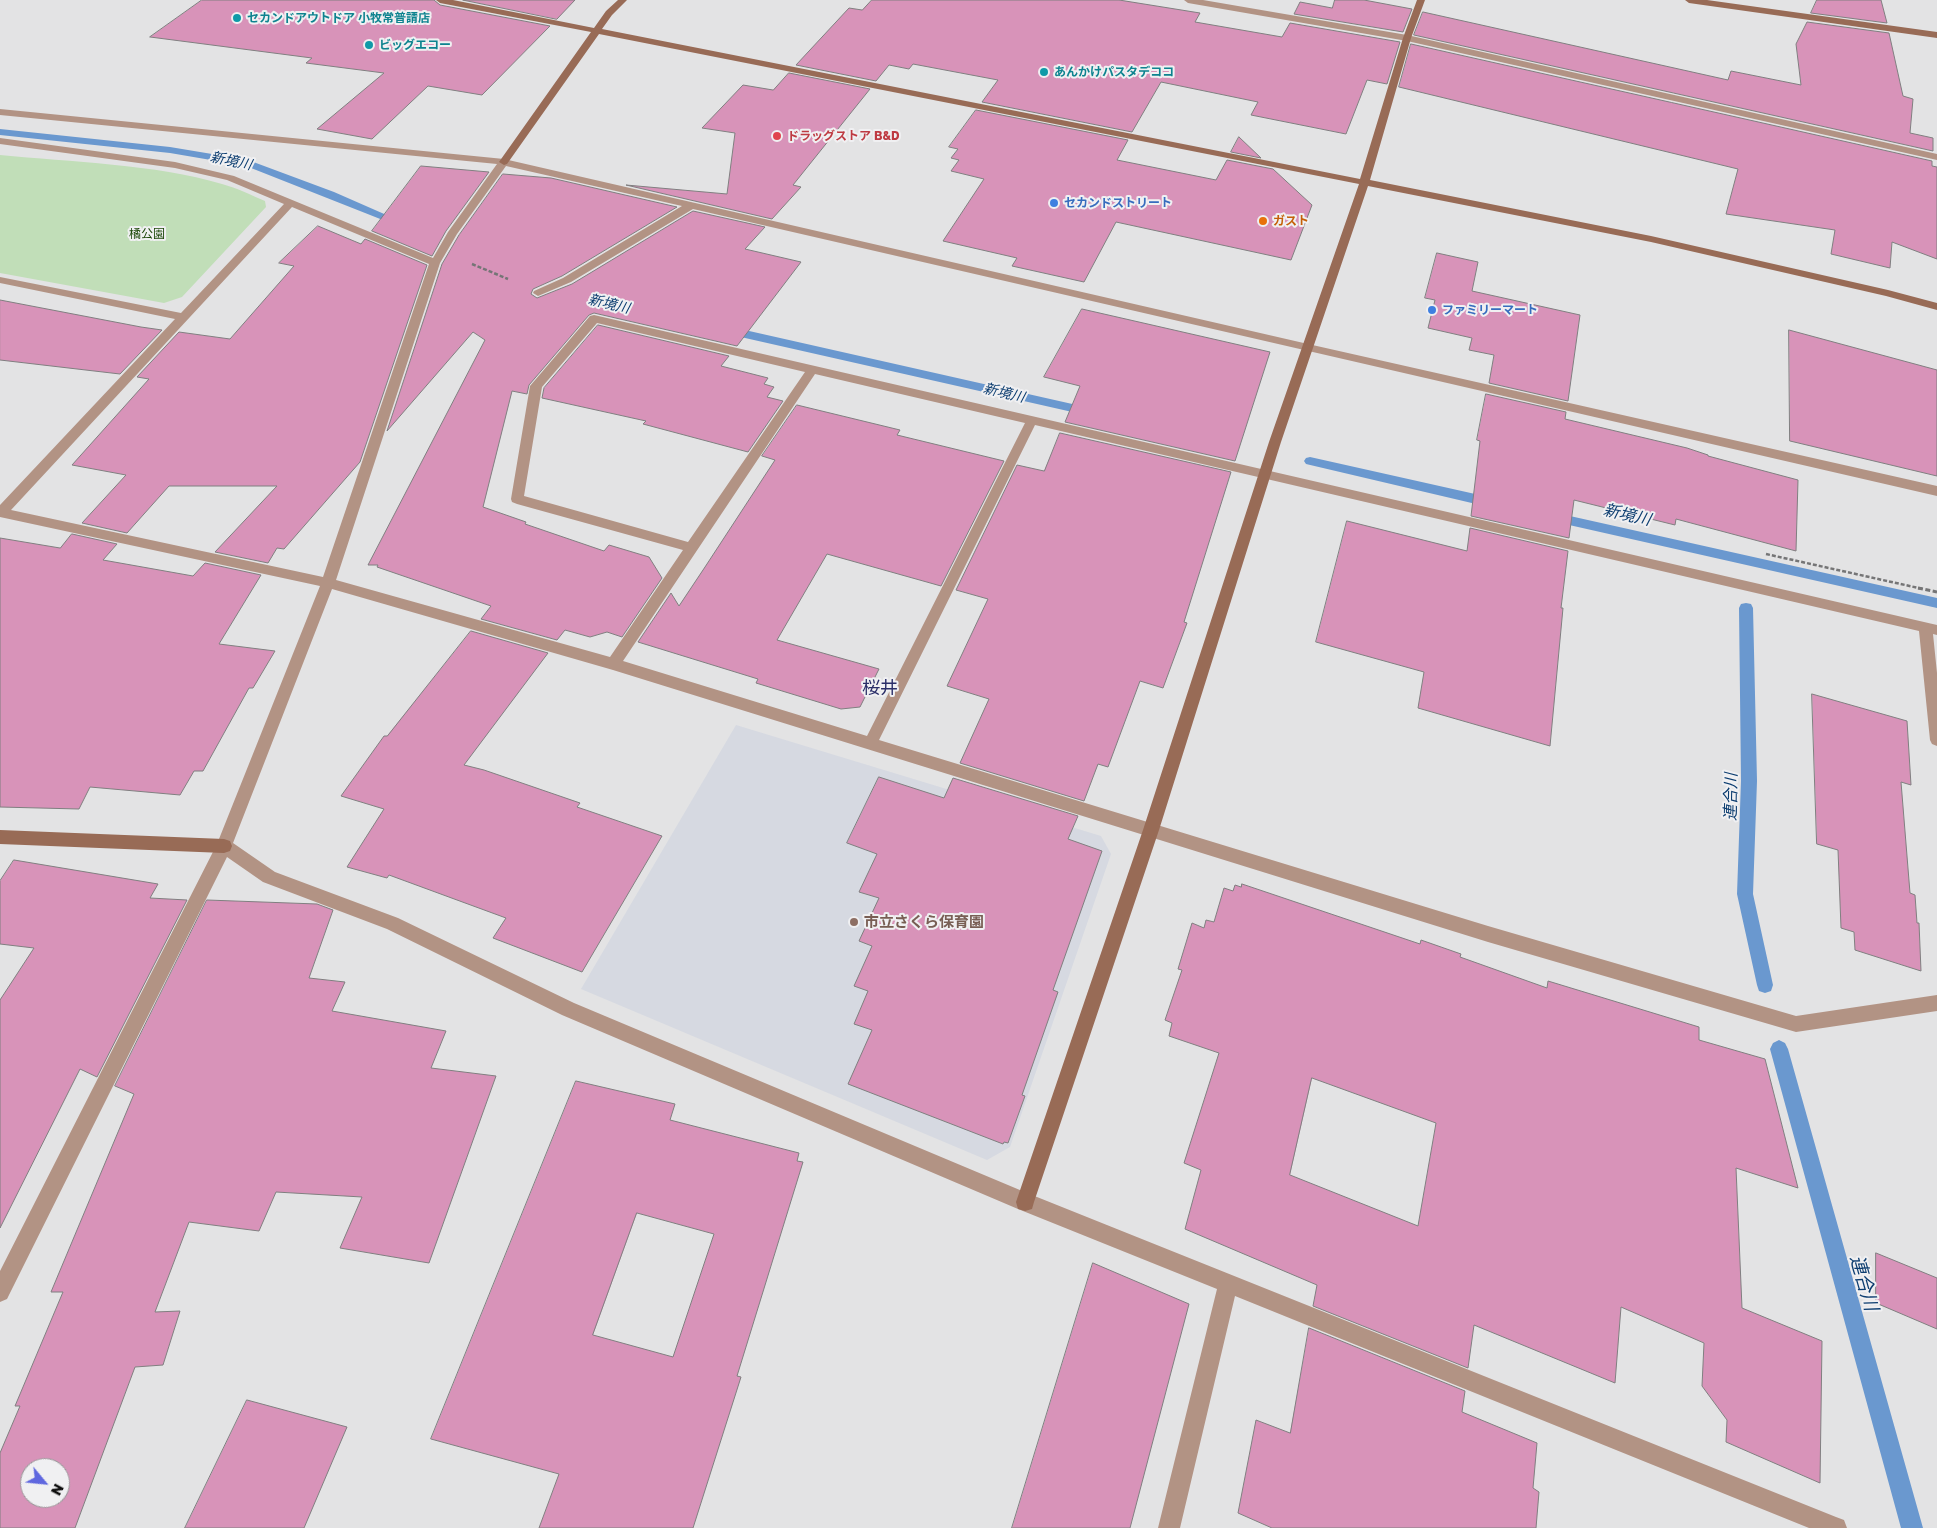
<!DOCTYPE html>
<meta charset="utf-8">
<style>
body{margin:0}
#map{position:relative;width:1937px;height:1528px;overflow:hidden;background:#e3e3e4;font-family:"Golos Text",sans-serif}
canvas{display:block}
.north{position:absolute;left:20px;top:1458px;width:50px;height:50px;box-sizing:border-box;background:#f0f0f2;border:1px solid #969697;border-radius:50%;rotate:118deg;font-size:14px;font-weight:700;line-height:20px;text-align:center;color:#0f0f0f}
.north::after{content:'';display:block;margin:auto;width:18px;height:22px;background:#5f67df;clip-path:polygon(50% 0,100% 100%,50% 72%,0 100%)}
</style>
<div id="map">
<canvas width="1937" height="1528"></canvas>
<div class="north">N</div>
</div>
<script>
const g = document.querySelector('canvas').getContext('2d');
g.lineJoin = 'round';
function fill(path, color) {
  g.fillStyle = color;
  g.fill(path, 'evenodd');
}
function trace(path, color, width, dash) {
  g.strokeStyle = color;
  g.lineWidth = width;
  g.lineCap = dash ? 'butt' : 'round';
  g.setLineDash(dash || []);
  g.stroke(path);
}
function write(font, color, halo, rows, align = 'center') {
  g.font = font + ' "Golos Text","Noto Sans JP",sans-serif';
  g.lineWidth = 4;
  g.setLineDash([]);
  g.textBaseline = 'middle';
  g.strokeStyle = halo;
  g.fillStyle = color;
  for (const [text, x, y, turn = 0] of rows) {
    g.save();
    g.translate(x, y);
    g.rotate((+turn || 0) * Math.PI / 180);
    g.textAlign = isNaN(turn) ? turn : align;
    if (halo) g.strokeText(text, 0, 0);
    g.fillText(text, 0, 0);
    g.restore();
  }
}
fill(new Path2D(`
 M 736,725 L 1101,836 L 1111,854 L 1010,1147 L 987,1160 L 581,989 Z`), '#d6d9e1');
fill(new Path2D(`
 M 0,155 C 71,162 155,164 222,184 C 237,188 251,195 265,201 L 266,207 L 182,297 L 164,303 L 0,273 Z`), '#c1deb8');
fill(new Path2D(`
 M 0,129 L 170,147 L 248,160 L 334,192 L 407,224 L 402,227 L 398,226 L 246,166 L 170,153 L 0,135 Z
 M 727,326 L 1090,408 L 1096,412 L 1090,416 L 723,333 L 721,330 L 723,327 Z
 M 1310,457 L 1493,498 L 1498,500 L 1499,503 L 1498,506 L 1493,508 L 1306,464 L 1304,461 L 1306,458 Z
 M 1552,512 L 1937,598 L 1937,608 L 1547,520 L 1546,517 L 1547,514 Z
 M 1746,603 L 1751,604 L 1753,608 L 1757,781 L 1753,894 L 1773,985 L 1771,991 L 1765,993 L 1759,991 L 1757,985 L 1737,894 L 1741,781 L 1739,608 L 1741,604 Z
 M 1779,1040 L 1785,1043 L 1788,1049 L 1923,1528 L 1901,1528 L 1770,1049 L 1773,1043 Z`), '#6a98cf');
const building = new Path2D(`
 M 202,0 L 434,0 L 440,5 L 550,26 L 482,95 L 428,86 L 372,139 L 317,129 L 384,73 L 306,63 L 312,58 L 150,37 Z
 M 463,0 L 575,0 L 557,19 Z
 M 872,0 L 1119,0 L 1200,13 L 1195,22 L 1282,37 L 1290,23 L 1400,42 L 1387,84 L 1367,80 L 1346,134 L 1251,115 L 1258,102 L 1161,82 L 1132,132 L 982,102 L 998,80 L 913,64 L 909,69 L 889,65 L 876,81 L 796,65 L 849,8 L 862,10 Z
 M 1335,0 L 1364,0 L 1412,9 L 1403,32 L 1294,14 L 1300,2 L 1332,8 Z
 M 1817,0 L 1881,0 L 1887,23 L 1811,13 Z
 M 1423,12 L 1728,80 L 1731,71 L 1801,85 L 1796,44 L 1807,22 L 1889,33 L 1903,96 L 1913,99 L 1910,133 L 1933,138 L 1933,151 L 1414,35 Z
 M 1411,44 L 1932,161 L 1932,166 L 1937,167 L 1937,259 L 1892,242 L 1890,268 L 1831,254 L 1835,230 L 1726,214 L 1738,169 L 1399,87 Z
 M 789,73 L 870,89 L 793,185 L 801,187 L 772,219 L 626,185 L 727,194 L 735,133 L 702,128 L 743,85 L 773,90 Z
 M 976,110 L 1128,140 L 1117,160 L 1216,180 L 1227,160 L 1273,169 L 1312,205 L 1291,260 L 1116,222 L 1084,282 L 1012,266 L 1017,258 L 943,241 L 984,179 L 951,171 L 959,160 L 951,158 L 958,149 L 949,147 Z
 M 1239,137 L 1261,158 L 1231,152 Z
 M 421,166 L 489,172 L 446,231 L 432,256 L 372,231 Z
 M 503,174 L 551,178 L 677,207 L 562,276 L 533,289 L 531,294 L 537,298 L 572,284 L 693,211 L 765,227 L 745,249 L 801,262 L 737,346 L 594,313 L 589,315 L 529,385 L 527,394 L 512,391 L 483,507 L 526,522 L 525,524 L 604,551 L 609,545 L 649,557 L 662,578 L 622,637 L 607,632 L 590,637 L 565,630 L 557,640 L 481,619 L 491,606 L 377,567 L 378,565 L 368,565 L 485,340 L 473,332 L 387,431 L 442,264 L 459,235 Z
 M 318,226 L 361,244 L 365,239 L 427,265 L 360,462 L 284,549 L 277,548 L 268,563 L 215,552 L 277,486 L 169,486 L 127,533 L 82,523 L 126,475 L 72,465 L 149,379 L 137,377 L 179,332 L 230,339 L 294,266 L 279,263 Z
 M 1437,253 L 1478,262 L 1472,291 L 1580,315 L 1568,401 L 1489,383 L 1494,355 L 1469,350 L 1472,338 L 1428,328 L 1435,300 L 1425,298 Z
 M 0,300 L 141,327 L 162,330 L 120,374 L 0,360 Z
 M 1082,309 L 1270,352 L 1235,461 L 1065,422 L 1080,386 L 1044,377 Z
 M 598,325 L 729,356 L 721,366 L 768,378 L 764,384 L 774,387 L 767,397 L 783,401 L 748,452 L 643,424 L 646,421 L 542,398 L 544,388 Z
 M 1789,330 L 1937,370 L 1937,476 L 1790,441 Z
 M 1486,394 L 1566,412 L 1565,419 L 1687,448 L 1708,455 L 1708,456 L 1798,480 L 1796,551 L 1676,519 L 1675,525 L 1574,500 L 1569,538 L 1471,516 L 1480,441 L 1477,440 Z
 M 797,405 L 900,430 L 897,435 L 1004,461 L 941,586 L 827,554 L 777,640 L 879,669 L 860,707 L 841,709 L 756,683 L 758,679 L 638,642 L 671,593 L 679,606 L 705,567 L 775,460 L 762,456 Z
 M 1060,433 L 1231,472 L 1184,622 L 1187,623 L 1163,688 L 1140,681 L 1108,767 L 1098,764 L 1084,801 L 960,763 L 989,699 L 947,686 L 988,599 L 956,590 L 1017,465 L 1044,471 Z
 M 1347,521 L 1467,551 L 1470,528 L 1568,551 L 1561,608 L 1563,608 L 1550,746 L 1418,708 L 1424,672 L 1316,642 Z
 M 72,534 L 117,544 L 103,560 L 193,576 L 205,563 L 261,575 L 219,644 L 275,651 L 253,688 L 249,688 L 203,771 L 194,771 L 180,795 L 90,787 L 79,809 L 0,807 L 0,538 L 60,548 Z
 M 471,631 L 548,653 L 464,765 L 484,770 L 580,803 L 577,807 L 662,836 L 582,972 L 493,938 L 506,918 L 389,875 L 387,878 L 347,867 L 384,809 L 341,796 L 384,736 L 387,736 Z
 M 1812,694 L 1907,721 L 1911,785 L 1901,782 L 1910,893 L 1915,895 L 1917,923 L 1919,923 L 1921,971 L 1855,950 L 1854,932 L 1841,928 L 1838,850 L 1817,844 Z
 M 879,777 L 944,798 L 953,778 L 1078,816 L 1068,839 L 1102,851 L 1053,990 L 1058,992 L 1022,1095 L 1025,1096 L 1008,1143 L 1004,1142 L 1003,1144 L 848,1084 L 872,1030 L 854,1024 L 868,991 L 854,986 L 872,946 L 859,941 L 879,898 L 859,892 L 877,854 L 847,843 Z
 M 14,860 L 158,884 L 150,898 L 187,900 L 97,1077 L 80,1069 L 0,1228 L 0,1000 L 34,948 L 0,944 L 0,881 Z
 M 1242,884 L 1420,944 L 1421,940 L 1461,954 L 1460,957 L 1547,988 L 1548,981 L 1699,1027 L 1699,1040 L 1765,1059 L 1798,1188 L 1736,1168 L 1742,1308 L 1822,1341 L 1820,1483 L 1726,1442 L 1727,1420 L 1702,1386 L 1704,1343 L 1621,1307 L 1615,1383 L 1474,1325 L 1468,1368 L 1313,1306 L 1317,1285 L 1185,1229 L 1201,1170 L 1184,1163 L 1219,1053 L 1169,1036 L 1172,1023 L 1165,1020 L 1182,970 L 1178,969 L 1192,923 L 1204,928 L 1206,920 L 1214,922 L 1224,888 L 1233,891 L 1235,885 L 1241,887 ZM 1312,1078 L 1436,1123 L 1418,1226 L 1290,1175 Z
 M 207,900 L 317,904 L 333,910 L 309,978 L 345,982 L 332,1011 L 446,1031 L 431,1068 L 496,1076 L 429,1263 L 340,1248 L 362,1197 L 276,1192 L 259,1231 L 189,1222 L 155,1312 L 180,1311 L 163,1365 L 135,1367 L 75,1528 L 0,1528 L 0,1453 L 20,1406 L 15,1406 L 63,1292 L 51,1292 L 134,1094 L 115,1086 ZM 30,1468 L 60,1468 L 60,1498 L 30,1498 Z
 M 576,1081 L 675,1104 L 670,1120 L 799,1153 L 797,1161 L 803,1162 L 737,1376 L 741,1377 L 693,1528 L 539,1528 L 559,1474 L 431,1439 ZM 637,1213 L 714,1234 L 673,1357 L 593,1335 Z
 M 1876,1253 L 1937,1278 L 1937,1329 L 1876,1303 Z
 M 1093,1263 L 1189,1304 L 1130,1528 L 1012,1528 Z
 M 1309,1328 L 1465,1391 L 1462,1412 L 1537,1443 L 1533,1488 L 1539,1492 L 1536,1528 L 1272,1528 L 1238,1513 L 1256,1420 L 1290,1433 Z
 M 247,1400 L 347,1427 L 304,1528 L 185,1528 Z`);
fill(building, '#d893b9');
trace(building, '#807f80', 1);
trace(new Path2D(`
 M 472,264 L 508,279
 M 1766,554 L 1923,589`), '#757576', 2.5, [4, 2]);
trace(new Path2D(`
 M 1918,588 L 1937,592`), '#757576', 3, [5, 2.5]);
fill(new Path2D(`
 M 1184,0 L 1203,0 L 1407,35 L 1937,154 L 1937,160 L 1407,41 L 1188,3 Z
 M 0,109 L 504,159 L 1308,344 L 1937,486 L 1937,496 L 693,209 L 571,282 L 538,296 L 533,293 L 534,291 L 563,278 L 682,206 L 506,166 L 457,234 L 440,263 L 336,580 L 610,657 L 683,550 L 517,504 L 512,502 L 511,499 L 530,386 L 590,316 L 594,315 L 1937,625 L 1937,635 L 1933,634 L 1937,673 L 1937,746 L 1932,744 L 1930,740 L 1919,631 L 1035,425 L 879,740 L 1488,926 L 1796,1016 L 1937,995 L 1937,1011 L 1796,1032 L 1488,942 L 613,670 L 332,589 L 233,843 L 275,872 L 398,918 L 574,1003 L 1027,1193 L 1836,1517 L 1844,1520 L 1847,1528 L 1809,1528 L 1235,1296 L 1180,1528 L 1158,1528 L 1217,1289 L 1018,1209 L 562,1015 L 387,929 L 263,882 L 227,857 L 7,1299 L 0,1302 L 0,1271 L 217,844 L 320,586 L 0,517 L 0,505 L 175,319 L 0,283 L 0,277 L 181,313 L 284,204 L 227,180 L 175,168 L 0,144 L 0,138 L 175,162 L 234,176 L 433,258 L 448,232 L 497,164 L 0,115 ZM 292,207 L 429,264 L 323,577 L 11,510 ZM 597,323 L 805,372 L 688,542 L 524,496 L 542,387 ZM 815,374 L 1025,423 L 867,736 L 623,661 Z`), '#b29384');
fill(new Path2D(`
 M 436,0 L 453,0 L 594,28 L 606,11 L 618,0 L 627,0 L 612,15 L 602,29 L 1360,179 L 1403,38 L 1417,0 L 1425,0 L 1411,38 L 1370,180 L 1651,236 L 1888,290 L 1937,303 L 1937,310 L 1886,296 L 1651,242 L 1368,186 L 1281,442 L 1159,830 L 1034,1202 L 1032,1209 L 1025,1211 L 1018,1209 L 1016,1202 L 1143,830 L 1269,442 L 1359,184 L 599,34 L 507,164 L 504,165 L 499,162 L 591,32 L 440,3 Z
 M 1685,0 L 1707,0 L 1937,32 L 1937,38 L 1689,3 Z
 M 0,830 L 224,839 L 230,841 L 232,846 L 230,851 L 224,853 L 0,844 Z`), '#986b56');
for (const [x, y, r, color] of [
 [237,18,5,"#0f9aa8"],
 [369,45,5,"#0f9aa8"],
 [1044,72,5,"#0f9aa8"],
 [777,136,5,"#e0444e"],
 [1054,203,5,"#3f7fe0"],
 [1263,221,5,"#e8710a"],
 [1432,310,5,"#3f7fe0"],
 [854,922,5,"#8d6e63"]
]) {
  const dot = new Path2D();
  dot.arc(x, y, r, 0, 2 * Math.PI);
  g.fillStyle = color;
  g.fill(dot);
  trace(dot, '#f0f0f2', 2);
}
write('bold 12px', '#0d838f', '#f0f0f2', [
 ["セカンドアウトドア 小牧常普請店",247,18],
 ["ビッグエコー",379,45],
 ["あんかけパスタデココ",1054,72]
], 'left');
write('bold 12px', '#be3a42', '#f0f0f2', [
 ["ドラッグストア B&D",787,136]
], 'left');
write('bold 12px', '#366cbe', '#f0f0f2', [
 ["セカンドストリート",1064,203],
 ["ファミリーマート",1442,310]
], 'left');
write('bold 12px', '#c56008', '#f0f0f2', [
 ["ガスト",1273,221]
], 'left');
write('12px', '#1c4709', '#f0f0f2', [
 ["橘公園",147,234]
]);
write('italic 14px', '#0c3d70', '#f0f0f2', [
 ["新境川",231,161,12],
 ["新境川",609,304,13],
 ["新境川",1004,393,13]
]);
write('bold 15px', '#785e54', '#f0f0f2', [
 ["市立さくら保育園",864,922]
], 'left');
write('italic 16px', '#0c3d70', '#f0f0f2', [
 ["新境川",1627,515,13],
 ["連合川",1731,797,-89]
]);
write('18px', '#2a2e68', '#f0f0f2', [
 ["桜井",880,688]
]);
write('italic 19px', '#0c3d70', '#f0f0f2', [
 ["連合川",1864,1283,74]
]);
</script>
